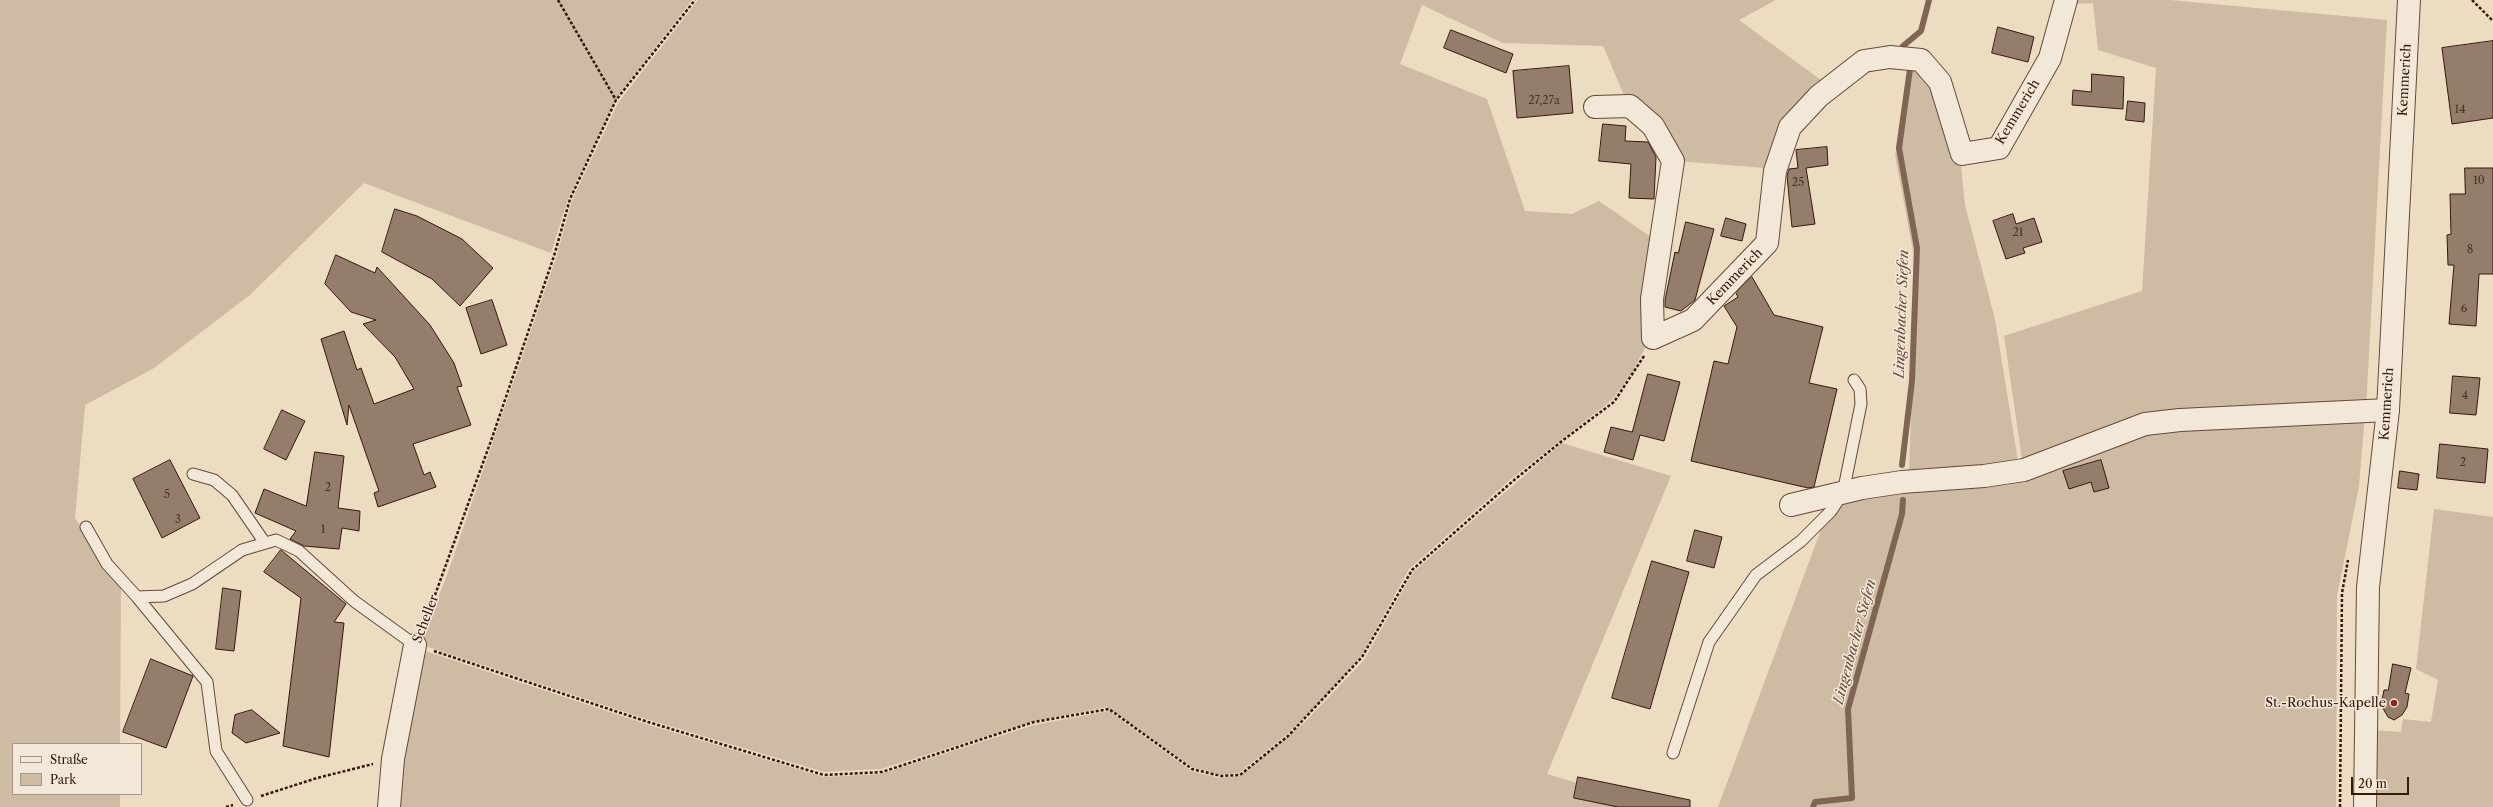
<!DOCTYPE html>
<meta charset="utf-8">
<style>
body{margin:0}
#map{position:relative;width:2493px;height:807px;overflow:hidden;background:#ecdcc2;font-family:"Libre Caslon Text",serif}
canvas{display:block}
.legend{position:absolute;left:12px;top:743px;width:130px;height:52px;box-sizing:border-box;background:#f3e8d7;border:1px solid #a79586;margin:0;padding:5px 7px;list-style:none;font-size:12px;color:#35180d}
.legend li{display:flex;align-items:center;gap:8px;height:20px}
.legend b{width:20px;border:1px solid #a79586}
.scale{position:absolute;left:2351px;top:777px;width:58px;height:18px;box-sizing:border-box;border:2px solid #35180d;border-top:0;padding-left:5px;font-size:12px;line-height:14px;white-space:nowrap;color:#35180d;-webkit-text-stroke:3px #f3e8d7;paint-order:stroke}
</style>
<div id="map">
<canvas width="2493" height="807"></canvas>
<ul class="legend">
<li><b style="height:5px;background:#f3e8d7"></b>Straße</li>
<li><b style="height:11px;background:#cdbba3"></b>Park</li>
</ul>
<div class="scale">20 m</div>
</div>
<script>
const g = document.querySelector('canvas').getContext('2d');
g.lineJoin = 'round';
function fill(path, color) {
  g.fillStyle = color;
  g.fill(path, 'evenodd');
}
function trace(path, color, width, dash) {
  g.strokeStyle = color;
  g.lineWidth = width;
  g.lineCap = dash ? 'butt' : 'round';
  g.setLineDash(dash || []);
  g.stroke(path);
}
function write(font, color, halo, rows, align = 'center') {
  g.font = font + ' "Libre Caslon Text",serif';
  g.lineWidth = 3;
  g.setLineDash([]);
  g.textBaseline = 'middle';
  g.strokeStyle = halo;
  g.fillStyle = color;
  for (const [text, x, y, turn = 0] of rows) {
    g.save();
    g.translate(x, y);
    g.rotate((+turn || 0) * Math.PI / 180);
    g.textAlign = isNaN(turn) ? turn : align;
    if (halo) g.strokeText(text, 0, 0);
    g.fillText(text, 0, 0);
    g.restore();
  }
}
fill(new Path2D(`
 M 0,0 L 692,0 L 617,97 L 568,199 L 551,253 L 364,183 L 250,295 L 154,368 L 85,405 L 75,518 L 121,585 L 120,744 L 13,744 L 13,794 L 120,794 L 120,807 L 0,807 Z
 M 698,0 L 1776,0 L 1739,20 L 1829,86 L 1765,168 L 1677,161 L 1627,102 L 1603,46 L 1503,43 L 1422,5 L 1400,64 L 1487,99 L 1525,211 L 1572,214 L 1599,201 L 1658,242 L 1650,339 L 1631,374 L 1612,400 L 1511,479 L 1409,569 L 1361,656 L 1320,702 L 1286,735 L 1239,773 L 1221,775 L 1192,767 L 1107,707 L 1035,721 L 881,769 L 824,772 L 649,720 L 419,644 L 446,578 L 556,258 L 572,200 L 618,103 Z
 M 2076,0 L 2170,0 L 2387,20 L 2366,409 L 2181,417 L 2023,466 L 2004,336 L 2142,291 L 2156,68 L 2098,50 L 2093,3 L 2076,4 Z
 M 1912,61 L 1937,84 L 1960,156 L 1965,205 L 1995,319 L 2019,467 L 1909,475 L 1916,267 L 1895,155 Z
 M 2365,414 L 2359,486 L 2337,596 L 2336,807 L 1718,807 L 1832,500 L 1927,489 L 2145,427 Z
 M 1562,443 L 1671,476 L 1547,774 L 1657,807 L 391,807 L 416,648 L 646,724 L 824,777 L 881,774 L 1034,725 L 1109,711 L 1191,771 L 1220,778 L 1240,776 L 1304,723 L 1364,660 L 1413,572 Z
 M 2434,509 L 2493,517 L 2493,807 L 2372,807 L 2372,730 L 2401,732 L 2403,719 L 2431,722 L 2438,680 L 2416,669 Z`), '#cdbba3');
trace(new Path2D(`
 M 1903,46 L 1921,31 L 1929,0
 M 1902,465 L 1912,381 L 1917,248 L 1899,148 L 1910,69
 M 1813,807 L 1815,802 L 1852,798 L 1848,709 L 1902,514 L 1903,500`), '#7e6554', 6);
const building = new Path2D(`
 M 1998,27 L 2034,37 L 2028,62 L 1992,53 Z
 M 1451,30 L 1513,54 L 1506,73 L 1444,48 Z
 M 2493,41 L 2493,118 L 2452,124 L 2442,48 Z
 M 1569,66 L 1573,113 L 1517,118 L 1513,71 Z
 M 2092,74 L 2124,77 L 2123,109 L 2072,105 L 2073,90 L 2091,92 Z
 M 2128,101 L 2145,103 L 2144,122 L 2126,120 Z
 M 1603,124 L 1626,126 L 1625,141 L 1648,142 L 1656,157 L 1654,199 L 1629,198 L 1631,164 L 1599,161 Z
 M 1827,147 L 1828,165 L 1806,168 L 1815,224 L 1792,227 L 1787,176 L 1789,169 L 1798,168 L 1796,150 Z
 M 2465,168 L 2493,168 L 2493,274 L 2479,274 L 2476,326 L 2449,324 L 2454,265 L 2448,265 L 2447,235 L 2451,234 L 2450,194 L 2465,194 Z
 M 395,209 L 417,216 L 462,239 L 493,268 L 460,306 L 432,279 L 382,252 Z
 M 2013,214 L 2016,224 L 2034,218 L 2042,242 L 2023,248 L 2025,253 L 2006,259 L 1993,221 Z
 M 1726,218 L 1746,224 L 1742,241 L 1721,236 Z
 M 1686,222 L 1714,229 L 1695,300 L 1681,311 L 1665,307 L 1665,300 L 1675,252 L 1678,253 Z
 M 336,255 L 375,273 L 377,267 L 430,325 L 454,363 L 462,386 L 457,387 L 471,425 L 413,444 L 424,475 L 430,472 L 436,487 L 378,507 L 374,493 L 379,491 L 349,405 L 347,425 L 321,339 L 344,331 L 357,370 L 361,368 L 374,404 L 414,389 L 395,357 L 363,324 L 376,320 L 351,312 L 325,284 Z
 M 1752,277 L 1774,315 L 1823,327 L 1809,383 L 1837,389 L 1814,487 L 1808,488 L 1691,461 L 1714,361 L 1728,364 L 1737,327 L 1724,306 L 1738,297 L 1736,293 Z
 M 492,300 L 507,345 L 481,354 L 466,308 Z
 M 1648,374 L 1680,382 L 1664,441 L 1640,435 L 1633,460 L 1604,452 L 1611,427 L 1632,432 Z
 M 2453,376 L 2480,378 L 2476,415 L 2450,413 Z
 M 282,410 L 305,421 L 286,460 L 264,449 Z
 M 2440,444 L 2488,449 L 2485,483 L 2437,478 Z
 M 315,452 L 344,456 L 338,508 L 360,511 L 359,531 L 342,528 L 339,549 L 304,546 L 290,539 L 296,531 L 255,513 L 264,489 L 306,506 Z
 M 170,460 L 200,518 L 162,538 L 133,479 Z
 M 2101,460 L 2109,488 L 2094,492 L 2091,482 L 2069,489 L 2063,471 Z
 M 2400,471 L 2419,474 L 2417,490 L 2398,488 Z
 M 1695,530 L 1722,537 L 1714,568 L 1687,561 Z
 M 281,550 L 346,604 L 334,622 L 344,623 L 329,757 L 283,746 L 301,598 L 264,572 Z
 M 1652,561 L 1689,572 L 1650,709 L 1612,698 Z
 M 223,588 L 241,591 L 234,651 L 216,649 Z
 M 151,659 L 193,676 L 166,748 L 123,732 Z
 M 2393,664 L 2411,668 L 2405,693 L 2409,694 L 2407,707 L 2402,715 L 2394,720 L 2388,717 L 2381,705 L 2384,690 L 2388,690 Z
 M 252,710 L 280,733 L 246,743 L 232,733 L 235,715 Z
 M 1578,777 L 1690,800 L 1690,807 L 1618,807 L 1574,798 Z`);
fill(building, '#947e6b');
trace(building, '#35180d', 1);
const service = new Path2D(`
 M 193,474 L 214,480 L 232,495 L 265,543
 M 86,527 L 107,564 L 137,597 L 164,596 L 192,584 L 242,550 L 276,540 L 299,551 L 354,601 L 415,645
 M 137,597 L 207,682 L 216,751 L 247,800
 M 1673,753 L 1709,642 L 1756,575 L 1801,541 L 1831,511 L 1843,493 L 1861,404 L 1860,389 L 1854,380`);
const minor = new Path2D(`
 M 1595,107 L 1630,106 L 1653,126 L 1673,161 L 1652,299 L 1653,338 L 1693,320 L 1767,243 L 1775,171 L 1790,127 L 1819,96 L 1864,61 L 1890,57 L 1921,60 L 1940,82 L 1962,154 L 1999,148 L 2050,58 L 2066,0
 M 1791,505 L 1862,488 L 1902,482 L 1984,476 L 2024,470 L 2145,424 L 2180,420 L 2388,410
 M 389,807 L 393,759 L 415,645`);
const tertiary = new Path2D(`
 M 2365,807 L 2368,587 L 2388,410 L 2409,0`);
trace(service, '#63493a', 13);
trace(minor, '#63493a', 24);
trace(tertiary, '#63493a', 24);
trace(new Path2D(`
 M 558,0 L 616,100
 M 2472,0 L 2493,21
 M 423,628 L 492,438 L 554,256 L 570,199 L 616,100 L 695,0
 M 434,651 L 648,722 L 824,775 L 882,772 L 1034,722 L 1109,709 L 1192,769 L 1221,776 L 1240,775 L 1288,736 L 1362,657 L 1412,570 L 1513,481 L 1562,441 L 1614,402 L 1644,356
 M 261,796 L 317,778 L 373,764
 M 226,807 L 233,805
 M 2340,807 L 2342,593 L 2348,560`), '#35180d', 2.5, [3, 2]);
trace(service, '#f3e8d7', 11);
trace(minor, '#f3e8d7', 22);
trace(tertiary, '#f3e8d7', 22);
for (const [x, y, r, color] of [
 [2394,703,4,"#8f2418"]
]) {
  const dot = new Path2D();
  dot.arc(x, y, r, 0, 2 * Math.PI);
  g.fillStyle = color;
  g.fill(dot);
  trace(dot, '#f3e8d7', 1.5);
}
write('11px', '#4d3224', null, [
 ["27,27a",1544,101],
 ["14",2460,110],
 ["10",2479,181],
 ["25",1798,183],
 ["21",2018,233],
 ["8",2470,250],
 ["6",2464,309],
 ["4",2465,396],
 ["2",2463,463],
 ["2",328,488],
 ["5",167,495],
 ["3",178,520],
 ["1",323,530]
]);
write('13px', '#35180d', '#f3e8d7', [
 ["Kemmerich",2405,80,-87],
 ["Kemmerich",2018,112,-59],
 ["Kemmerich",1735,277,-46],
 ["Kemmerich",2387,404,-86],
 ["Scheller",426,619,-69]
]);
write('13px', '#35180d', '#f3e8d7', [
 ["St.-Rochus-Kapelle",2386,703]
], 'right');
write('italic 14px', '#654c3d', '#f3e8d7', [
 ["Lingenbacher Siefen",1902,314,-88],
 ["Lingenbacher Siefen",1855,642,-75]
]);
</script>
